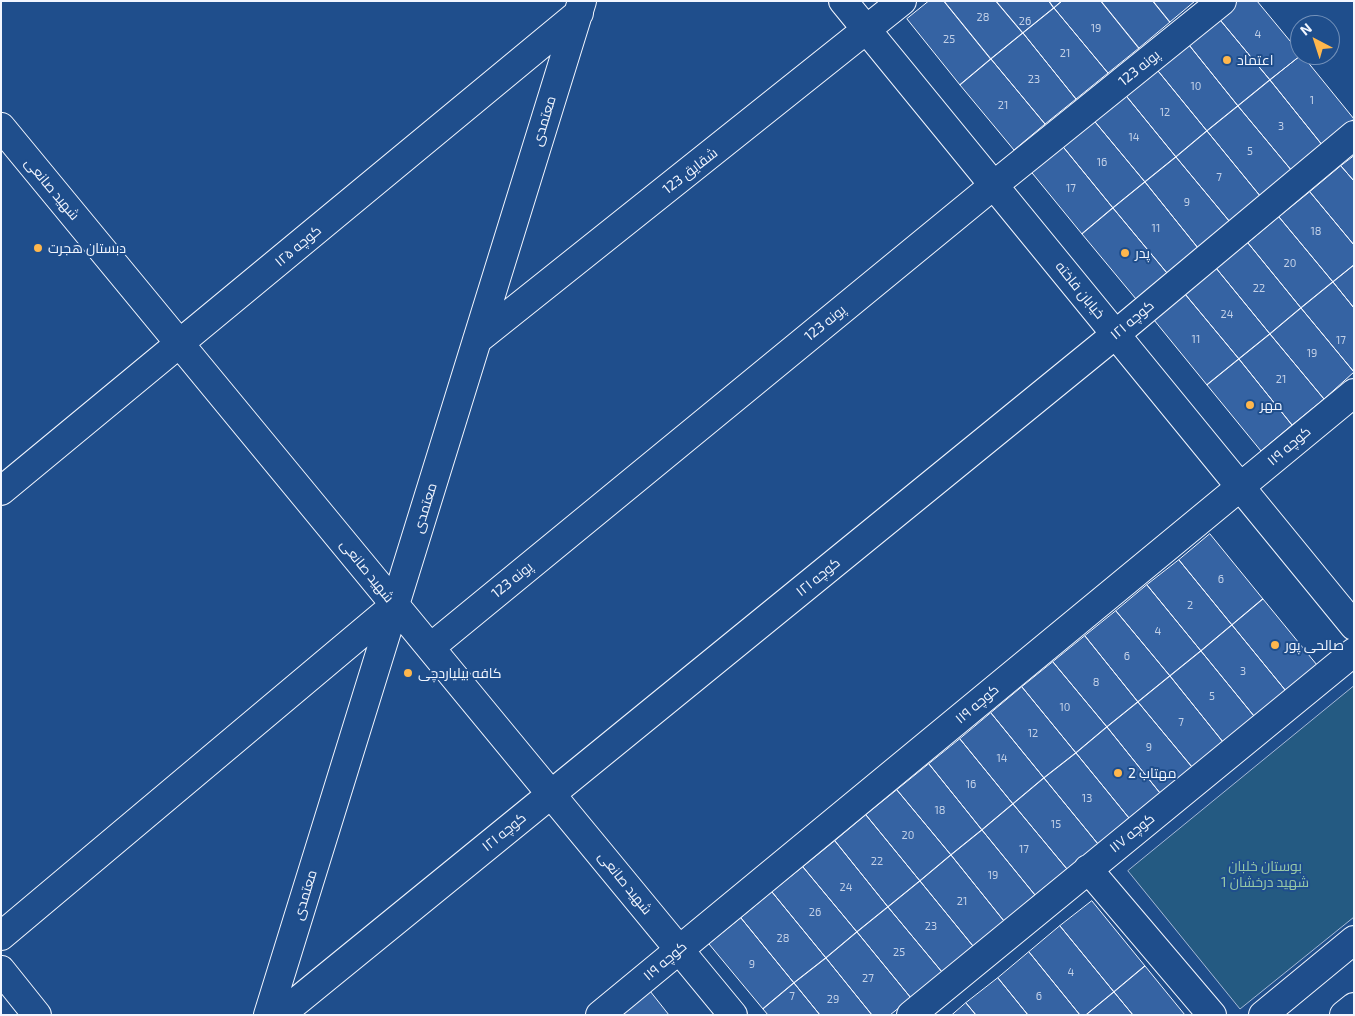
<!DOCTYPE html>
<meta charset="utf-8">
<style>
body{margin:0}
#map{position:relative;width:1355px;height:1016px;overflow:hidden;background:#1f4e8c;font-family:"Exo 2",sans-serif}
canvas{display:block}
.frame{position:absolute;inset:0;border:2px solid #f2f6ff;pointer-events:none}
.north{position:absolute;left:1290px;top:15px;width:50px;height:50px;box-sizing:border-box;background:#1f4e8c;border:1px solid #7391ba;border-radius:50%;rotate:320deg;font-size:14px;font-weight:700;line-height:20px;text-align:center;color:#f2f6ff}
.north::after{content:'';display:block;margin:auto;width:18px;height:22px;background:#ffb74d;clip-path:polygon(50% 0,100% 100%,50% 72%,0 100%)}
</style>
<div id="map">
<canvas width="1355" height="1016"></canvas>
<div class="frame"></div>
<div class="north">N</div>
</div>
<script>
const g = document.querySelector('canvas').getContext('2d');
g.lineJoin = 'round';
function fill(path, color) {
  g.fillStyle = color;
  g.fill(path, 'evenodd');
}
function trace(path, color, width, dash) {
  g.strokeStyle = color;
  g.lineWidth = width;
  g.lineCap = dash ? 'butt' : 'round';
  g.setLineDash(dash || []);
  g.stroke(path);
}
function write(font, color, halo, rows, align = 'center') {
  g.font = font + ' "Exo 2",Cairo,sans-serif';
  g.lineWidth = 4;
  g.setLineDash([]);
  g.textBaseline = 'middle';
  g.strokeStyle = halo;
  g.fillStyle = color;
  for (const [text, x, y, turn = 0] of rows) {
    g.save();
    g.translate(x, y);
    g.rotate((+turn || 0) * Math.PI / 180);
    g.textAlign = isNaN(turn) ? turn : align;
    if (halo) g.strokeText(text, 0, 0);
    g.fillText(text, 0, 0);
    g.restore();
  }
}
const green = new Path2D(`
 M 1354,686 L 1354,917 L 1240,1009 L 1128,871 Z`);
fill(green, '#245a82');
trace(green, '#a8bbd7', 1);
const building = new Path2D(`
 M 929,1 L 944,1 L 991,59 L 960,85 L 907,19 Z
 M 944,1 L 996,1 L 1023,33 L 991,59 Z
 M 996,1 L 1049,1 L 1054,8 L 1023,33 Z
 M 1049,1 L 1062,1 L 1054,8 Z
 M 1062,1 L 1101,1 L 1139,48 L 1108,73 L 1054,8 Z
 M 1101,1 L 1153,1 L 1170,22 L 1139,48 Z
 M 1153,1 L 1195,1 L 1170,22 Z
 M 1233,1 L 1257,1 L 1300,53 L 1301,55 L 1270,80 L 1216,15 Z
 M 1054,8 L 1108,73 L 1076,99 L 1023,33 Z
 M 1216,15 L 1270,80 L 1238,106 L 1185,40 Z
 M 1023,33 L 1076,99 L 1045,124 L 991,59 Z
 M 1185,40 L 1238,106 L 1207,131 L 1154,66 Z
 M 1302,55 L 1354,119 L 1323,146 L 1270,80 Z
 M 991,59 L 1045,124 L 1014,150 L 960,85 Z
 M 1154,66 L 1207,131 L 1176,157 L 1123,92 Z
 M 1270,80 L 1323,146 L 1292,171 L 1238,106 Z
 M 1123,92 L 1176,157 L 1145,182 L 1091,117 Z
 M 1238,106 L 1292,171 L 1261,197 L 1207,131 Z
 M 1091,117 L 1145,182 L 1113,208 L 1060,143 Z
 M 1207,131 L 1261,197 L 1230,222 L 1176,157 Z
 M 1060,143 L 1113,208 L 1082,234 L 1028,168 Z
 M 1354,156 L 1354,181 L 1341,166 Z
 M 1176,157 L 1230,222 L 1198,248 L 1145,182 Z
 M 1341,166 L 1354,181 L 1354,245 L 1310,192 Z
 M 1145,182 L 1198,248 L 1167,273 L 1113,208 Z
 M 1310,192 L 1354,245 L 1354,265 L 1333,282 L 1279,217 Z
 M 1113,208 L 1167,273 L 1136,299 L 1082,234 Z
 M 1279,217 L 1333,282 L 1301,308 L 1248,243 Z
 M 1248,243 L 1301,308 L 1270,334 L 1216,268 Z
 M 1354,265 L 1354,308 L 1333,282 Z
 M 1216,268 L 1270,334 L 1239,359 L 1185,294 Z
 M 1333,282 L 1354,308 L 1354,372 L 1301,308 Z
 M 1185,294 L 1239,359 L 1207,385 L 1154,320 Z
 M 1301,308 L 1354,372 L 1324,399 L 1270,334 Z
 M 1270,334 L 1324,399 L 1292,425 L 1239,359 Z
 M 1239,359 L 1292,425 L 1261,451 L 1207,385 Z
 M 1210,534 L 1263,599 L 1232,625 L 1179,560 Z
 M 1179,560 L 1232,625 L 1201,651 L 1147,585 Z
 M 1147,585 L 1201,651 L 1170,676 L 1116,611 Z
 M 1263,599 L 1317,665 L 1286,691 L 1232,625 Z
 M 1116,611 L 1170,676 L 1138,702 L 1085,636 Z
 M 1232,625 L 1286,691 L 1254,716 L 1201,651 Z
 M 1085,636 L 1138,702 L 1107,727 L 1053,662 Z
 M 1201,651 L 1254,716 L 1223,742 L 1170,676 Z
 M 1053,662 L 1107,727 L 1076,753 L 1022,687 Z
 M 1170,676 L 1223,742 L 1192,767 L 1138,702 Z
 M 1022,687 L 1076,753 L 1044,778 L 991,713 Z
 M 1138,702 L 1192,767 L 1160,793 L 1107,727 Z
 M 991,713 L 1044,778 L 1013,804 L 960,739 Z
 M 1107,727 L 1160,793 L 1129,818 L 1076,753 Z
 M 960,739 L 1013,804 L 982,830 L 929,764 Z
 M 1076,753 L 1129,818 L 1098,844 L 1044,778 Z
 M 929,764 L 982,830 L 951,855 L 897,790 Z
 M 1044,778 L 1098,844 L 1067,869 L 1013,804 Z
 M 897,790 L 951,855 L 920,881 L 866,815 Z
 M 1013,804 L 1067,869 L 1035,895 L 982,830 Z
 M 866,815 L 920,881 L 888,907 L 835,841 Z
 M 982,830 L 1035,895 L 1004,921 L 951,855 Z
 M 835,841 L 888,907 L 857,932 L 803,867 Z
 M 951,855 L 1004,921 L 973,946 L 920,881 Z
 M 803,867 L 857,932 L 826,958 L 772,892 Z
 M 920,881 L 973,946 L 942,972 L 888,907 Z
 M 772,892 L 826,958 L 794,983 L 741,918 Z
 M 1092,901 L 1145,966 L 1114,992 L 1060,926 Z
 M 888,907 L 942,972 L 911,998 L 857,932 Z
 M 741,918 L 794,983 L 763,1009 L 709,944 Z
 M 1060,926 L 1114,992 L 1086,1015 L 1080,1015 L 1029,952 Z
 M 857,932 L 911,998 L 890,1015 L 872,1015 L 826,958 Z
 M 1029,952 L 1080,1015 L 1028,1015 L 998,978 Z
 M 826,958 L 872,1015 L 820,1015 L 794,983 Z
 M 1145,966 L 1185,1015 L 1133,1015 L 1114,992 Z
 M 998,978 L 1028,1015 L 976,1015 L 966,1003 Z
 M 794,983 L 820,1015 L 768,1015 L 763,1009 Z
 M 650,991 L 669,1015 L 621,1015 Z
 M 1114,992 L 1133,1015 L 1086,1015 Z
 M 966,1003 L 976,1015 L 952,1015 Z`);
fill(building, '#3563a3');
trace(building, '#f2f6ff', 1);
const minor = new Path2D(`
 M 843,1 L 1354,626
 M 1,127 L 733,1015
 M 477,340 L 902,1
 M 1,491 L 579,13
 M 431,647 L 994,185 L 1222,1
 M 1088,869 L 1212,1015
 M 1,936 L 395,605
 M 268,1015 L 582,1
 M 280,1015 L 1116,334 L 1354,135
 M 600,1015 L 1354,393
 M 911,1015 L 1354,652`);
const major = new Path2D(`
 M 1,970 L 37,1015
 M 1263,1015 L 1354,940
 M 1344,1015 L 1354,1007`);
trace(minor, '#f2f6ff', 30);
trace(major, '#f2f6ff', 30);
trace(minor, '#1f4e8c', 28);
trace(major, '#1f4e8c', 28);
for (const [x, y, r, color] of [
 [1227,60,5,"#ffb74d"],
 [38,248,5,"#ffb74d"],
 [1125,253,5,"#ffb74d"],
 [1250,405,5,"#ffb74d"],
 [1275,645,5,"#ffb74d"],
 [408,673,5,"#ffb74d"],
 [1118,773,5,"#ffb74d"]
]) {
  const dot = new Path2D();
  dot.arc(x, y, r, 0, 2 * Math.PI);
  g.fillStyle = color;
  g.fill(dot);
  trace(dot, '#1f4e8c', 2);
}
write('11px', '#c3d1e8', null, [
 ["28",983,17],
 ["26",1025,21],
 ["19",1096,28],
 ["4",1258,34],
 ["25",949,39],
 ["21",1065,53],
 ["23",1034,79],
 ["10",1196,86],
 ["1",1312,100],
 ["21",1003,105],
 ["12",1165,112],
 ["3",1281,126],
 ["14",1134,137],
 ["5",1250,151],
 ["16",1102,162],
 ["7",1219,177],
 ["17",1071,188],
 ["9",1187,202],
 ["11",1156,228],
 ["18",1316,231],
 ["20",1290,263],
 ["22",1259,288],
 ["24",1227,314],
 ["11",1196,339],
 ["17",1341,340],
 ["19",1312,353],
 ["21",1281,379],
 ["6",1221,579],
 ["2",1190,605],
 ["4",1158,631],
 ["6",1127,656],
 ["3",1243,671],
 ["8",1096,682],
 ["5",1212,696],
 ["10",1065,707],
 ["7",1181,722],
 ["12",1033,733],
 ["9",1149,747],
 ["14",1002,758],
 ["16",971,784],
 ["13",1087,798],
 ["18",940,810],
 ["15",1056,824],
 ["20",908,835],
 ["17",1024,849],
 ["22",877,861],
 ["19",993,875],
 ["24",846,887],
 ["21",962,901],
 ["26",815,912],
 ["23",931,926],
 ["28",783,938],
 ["25",899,952],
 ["9",752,964],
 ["4",1071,972],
 ["27",868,978],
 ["7",792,996],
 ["6",1039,996],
 ["29",833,999]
]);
write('14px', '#f2f6ff', '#1f4e8c', [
 ["اعتماد",1237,60],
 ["دبستان هجرت",48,248],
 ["پدر",1135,253],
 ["مهر",1260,405],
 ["صالحی پور",1285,645],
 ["کافه بیلیاردچی",418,673],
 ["مهتاب 2",1128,773]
], 'left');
write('14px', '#f2f6ff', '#1f4e8c', [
 ["123 پونه",1139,68,-39],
 ["معتمدی",544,121,-73],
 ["123 شقایق",690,171,-38],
 ["شهید صانعی",52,189,50],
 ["کوچه ۱۲۵",298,246,-40],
 ["خیابان فاخته",1080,290,51],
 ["کوچه ۱۲۱",1132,320,-40],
 ["123 پونه",825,323,-39],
 ["کوچه ۱۱۹",1289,446,-40],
 ["معتمدی",425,508,-73],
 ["شهید صانعی",367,571,51],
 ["کوچه ۱۲۱",818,577,-39],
 ["123 پونه",512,580,-39],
 ["کوچه ۱۱۹",977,704,-40],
 ["کوچه ۱۲۱",504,832,-39],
 ["کوچه ۱۱۷",1132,833,-39],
 ["شهید صانعی",625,883,51],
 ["معتمدی",305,895,-73],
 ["کوچه ۱۱۹",665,961,-40]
]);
write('14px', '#97c8a6', '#1f4e8c', [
 ["بوستان خلبان",1265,866],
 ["شهید درخشان 1",1265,882]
]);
</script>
